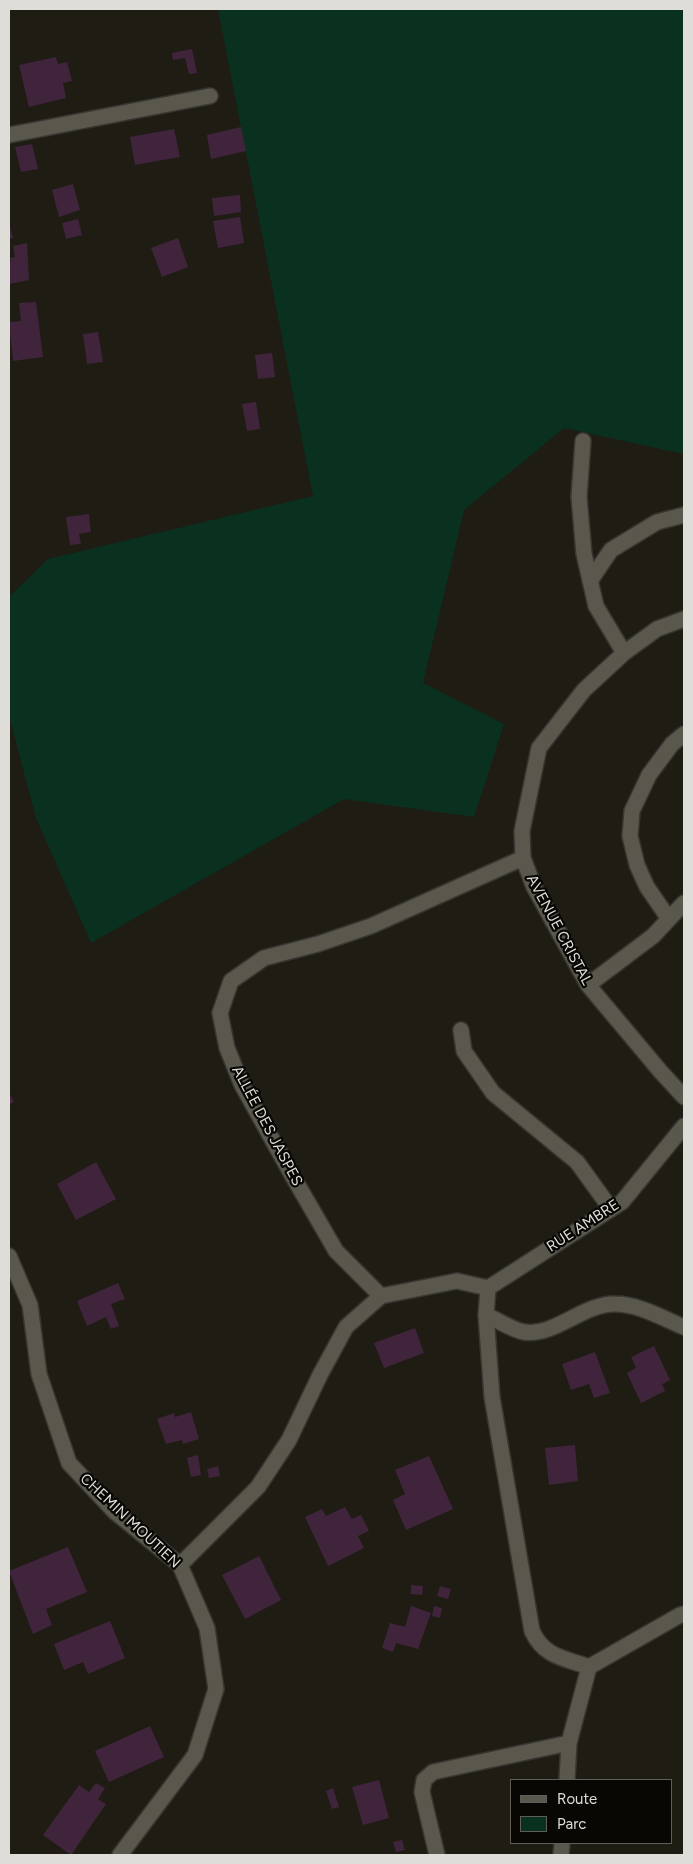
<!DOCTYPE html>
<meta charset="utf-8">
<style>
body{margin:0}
#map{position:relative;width:693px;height:1864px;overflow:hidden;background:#1f1c14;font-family:Figtree,sans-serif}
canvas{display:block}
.frame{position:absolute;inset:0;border:10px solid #dfddd8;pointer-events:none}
.legend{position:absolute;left:510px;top:1779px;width:162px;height:65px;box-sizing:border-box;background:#080704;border:1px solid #5e5d59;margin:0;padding:6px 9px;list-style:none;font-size:15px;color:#dfddd8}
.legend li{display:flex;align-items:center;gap:10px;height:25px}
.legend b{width:25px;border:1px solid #5e5d59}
</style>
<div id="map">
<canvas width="693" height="1864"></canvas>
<div class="frame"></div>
<ul class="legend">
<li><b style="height:6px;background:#5a574d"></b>Route</li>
<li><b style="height:14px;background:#0a301f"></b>Parc</li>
</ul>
</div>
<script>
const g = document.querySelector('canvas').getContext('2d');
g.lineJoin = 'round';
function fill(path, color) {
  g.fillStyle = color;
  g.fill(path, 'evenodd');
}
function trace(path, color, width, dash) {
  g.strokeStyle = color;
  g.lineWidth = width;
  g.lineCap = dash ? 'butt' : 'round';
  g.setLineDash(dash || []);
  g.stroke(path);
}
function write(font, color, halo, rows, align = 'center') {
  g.font = font + ' Figtree,sans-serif';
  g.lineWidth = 4.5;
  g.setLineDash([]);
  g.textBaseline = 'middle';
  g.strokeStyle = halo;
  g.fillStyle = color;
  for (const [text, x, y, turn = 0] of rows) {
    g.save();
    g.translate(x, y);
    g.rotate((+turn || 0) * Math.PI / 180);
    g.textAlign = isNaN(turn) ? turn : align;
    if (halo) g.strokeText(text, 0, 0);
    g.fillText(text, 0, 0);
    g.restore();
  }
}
fill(new Path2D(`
 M 218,9 L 684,9 L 684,454 L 564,428 L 464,510 L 423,683 L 504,724 L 474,817 L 344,799 L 91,943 L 36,818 L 9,716 L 9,597 L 48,559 L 313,496 Z`), '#0a301f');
fill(new Path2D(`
 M 192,49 L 197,73 L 189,74 L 185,58 L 173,60 L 172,53 Z
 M 56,57 L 58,64 L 67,62 L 72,81 L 63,83 L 66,98 L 29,107 L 19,65 Z
 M 241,127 L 246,151 L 211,159 L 207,135 Z
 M 174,129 L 180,157 L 135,165 L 130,137 Z
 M 32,144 L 38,169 L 21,172 L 15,147 Z
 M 73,184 L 80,210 L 59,217 L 52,190 Z
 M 240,195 L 241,212 L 214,216 L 212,198 Z
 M 240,217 L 244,243 L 218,248 L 213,221 Z
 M 78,219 L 82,235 L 66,239 L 62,223 Z
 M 9,223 L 13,238 L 9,239 Z
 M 178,238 L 188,267 L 162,277 L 151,248 Z
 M 27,243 L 29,280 L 9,284 L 9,261 L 11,261 L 10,258 L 15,257 L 13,246 Z
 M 36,302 L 43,357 L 13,361 L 9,322 L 21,321 L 19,303 Z
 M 98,332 L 103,362 L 87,364 L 83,334 Z
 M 272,353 L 275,377 L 258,379 L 255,355 Z
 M 256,402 L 260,429 L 247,431 L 242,404 Z
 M 89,514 L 91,532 L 79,534 L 81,544 L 70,545 L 66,517 Z
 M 9,1093 L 14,1102 L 9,1105 Z
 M 96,1162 L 116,1199 L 76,1220 L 57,1184 Z
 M 118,1283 L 125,1299 L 111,1304 L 119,1326 L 111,1329 L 106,1317 L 87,1326 L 77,1301 Z
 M 415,1328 L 424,1353 L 384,1368 L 374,1343 Z
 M 654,1346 L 670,1380 L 662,1384 L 665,1391 L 641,1403 L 627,1373 L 636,1368 L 631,1357 Z
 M 595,1352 L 610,1393 L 594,1398 L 589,1384 L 571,1390 L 562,1364 Z
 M 191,1412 L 199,1439 L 183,1444 L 182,1440 L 166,1444 L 157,1419 L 174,1413 L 175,1417 Z
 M 575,1445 L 578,1481 L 549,1485 L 545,1448 Z
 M 198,1455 L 201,1475 L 191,1477 L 187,1458 Z
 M 429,1456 L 453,1509 L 406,1530 L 393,1500 L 405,1494 L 395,1470 Z
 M 218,1466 L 220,1476 L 209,1478 L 207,1469 Z
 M 345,1507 L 352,1519 L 361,1515 L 369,1531 L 358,1536 L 364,1548 L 328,1566 L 305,1517 L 322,1509 L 326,1516 Z
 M 68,1547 L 87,1592 L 46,1609 L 52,1625 L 33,1634 L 9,1571 Z
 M 259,1556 L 281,1600 L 245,1619 L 222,1575 Z
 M 411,1585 L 423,1586 L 422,1595 L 411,1594 Z
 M 440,1586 L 451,1589 L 448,1599 L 437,1596 Z
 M 411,1606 L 431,1613 L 418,1649 L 396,1643 L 393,1652 L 382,1648 L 390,1623 L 405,1627 Z
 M 434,1606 L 442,1608 L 440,1618 L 432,1616 Z
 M 110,1621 L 125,1658 L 88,1674 L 83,1662 L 64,1670 L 54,1644 Z
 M 150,1726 L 164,1757 L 109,1782 L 95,1751 Z
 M 379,1780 L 389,1818 L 363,1825 L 352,1787 Z
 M 96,1783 L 105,1788 L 98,1799 L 106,1804 L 71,1855 L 43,1835 L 79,1785 L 89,1792 Z
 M 333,1788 L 339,1807 L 332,1809 L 326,1791 Z
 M 402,1840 L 405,1850 L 396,1852 L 393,1842 Z`), '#40243c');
const minor = new Path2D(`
 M 9,135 L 210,96
 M 583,441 L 579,497 L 584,554 L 596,606 L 624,653
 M 590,581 L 611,550 L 657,522 L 684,515
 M 684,619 L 657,629 L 624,653 L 584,690 L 539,748 L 522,831 L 523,858 L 534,887 L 588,985 L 661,1072 L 684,1097
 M 669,919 L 647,887 L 637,865 L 630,836 L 632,811 L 649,775 L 672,744 L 684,734
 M 588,985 L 653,936 L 684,903
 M 461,1030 L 464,1051 L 493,1093 L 577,1162 L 611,1209
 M 9,1256 L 30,1305 L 39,1374 L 69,1463 L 115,1512 L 180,1565 L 207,1628 L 216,1689 L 195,1755 L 120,1855
 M 488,1288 L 622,1202 L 684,1126
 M 488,1288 L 486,1315 C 498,1320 512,1330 524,1332 C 554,1337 584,1303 615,1304 C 639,1304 662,1318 684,1327
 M 381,1296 L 336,1251 L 292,1175 L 242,1085 L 227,1048 L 220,1013 L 231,981 L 264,958 L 318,944 L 371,926 L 523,858
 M 486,1315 L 492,1397 L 532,1631 C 544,1657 564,1658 589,1667
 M 180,1565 L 258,1487 L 289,1440 L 320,1375 L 346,1327 L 381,1296 L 457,1281 L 488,1288
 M 567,1780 L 569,1743 L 589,1667 L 680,1615 L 684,1614
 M 437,1855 L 422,1792 L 424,1780 L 433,1772 L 569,1743
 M 561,1855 L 562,1843`);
trace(minor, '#383631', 18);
trace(minor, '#5a574d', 15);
write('15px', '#dfddd8', '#080704', [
 ["AVENUE CRISTAL",559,930,62],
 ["ALLÉE DES JASPES",267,1126,62],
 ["RUE AMBRE",583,1226,-33],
 ["CHEMIN MOUTIEN",130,1521,43]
]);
</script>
